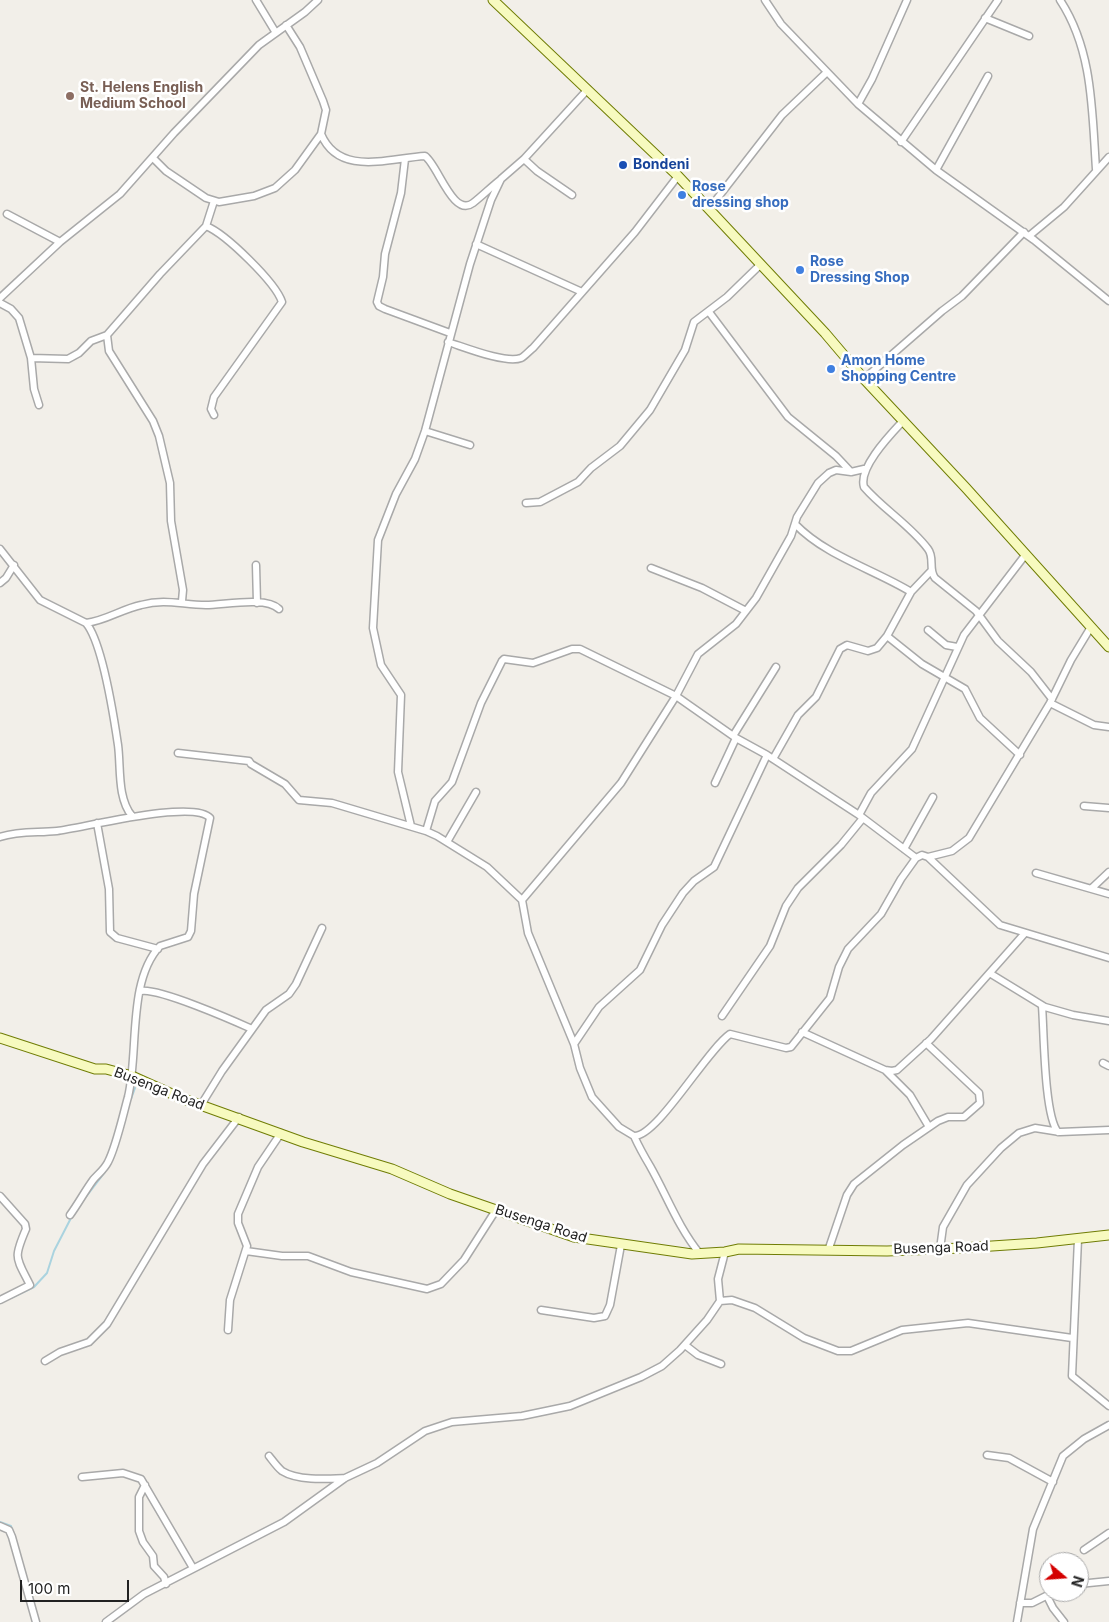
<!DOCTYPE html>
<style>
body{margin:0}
#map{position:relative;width:1109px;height:1622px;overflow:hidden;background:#f2efe9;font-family:Inter,sans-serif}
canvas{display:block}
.north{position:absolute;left:1039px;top:1552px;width:50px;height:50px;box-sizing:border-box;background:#fff;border:1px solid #a7a7a7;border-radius:50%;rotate:108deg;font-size:14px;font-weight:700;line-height:20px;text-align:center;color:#222}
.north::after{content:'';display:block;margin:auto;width:18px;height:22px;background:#d40000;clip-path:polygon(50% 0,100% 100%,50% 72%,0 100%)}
.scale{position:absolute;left:20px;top:1580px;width:109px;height:22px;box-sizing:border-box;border:2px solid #222;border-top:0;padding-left:6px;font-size:15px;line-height:18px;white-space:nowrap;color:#222;-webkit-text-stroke:4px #fff;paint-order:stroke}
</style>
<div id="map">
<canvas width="1109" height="1622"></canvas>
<div class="north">N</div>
<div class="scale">100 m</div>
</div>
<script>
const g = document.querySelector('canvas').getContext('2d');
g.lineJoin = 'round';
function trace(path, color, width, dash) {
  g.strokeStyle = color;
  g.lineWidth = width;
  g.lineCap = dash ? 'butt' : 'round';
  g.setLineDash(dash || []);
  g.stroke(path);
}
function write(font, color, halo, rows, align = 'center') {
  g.font = font + ' Inter,sans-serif';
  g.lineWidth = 5;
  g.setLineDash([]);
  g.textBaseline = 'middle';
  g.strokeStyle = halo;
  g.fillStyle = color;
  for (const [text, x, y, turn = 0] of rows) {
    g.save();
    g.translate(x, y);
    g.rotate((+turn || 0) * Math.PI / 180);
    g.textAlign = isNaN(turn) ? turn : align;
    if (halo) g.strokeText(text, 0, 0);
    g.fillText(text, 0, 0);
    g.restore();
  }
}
trace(new Path2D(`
 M 131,1099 L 135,1088
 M 79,1206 L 105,1172
 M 11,1298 L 34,1287 L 47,1273 L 54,1251 L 71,1218
 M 0,1522 L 11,1526 L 19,1551`), '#aad3df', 2);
const street = new Path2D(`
 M 256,0 L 276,33
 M 765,0 L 781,24 L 858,104 L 936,170 L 1034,240 L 1109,301
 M 1060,0 C 1093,50 1092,111 1096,169
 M 985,18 L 1029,36
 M 286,25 L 300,47 L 323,101 L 326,110 L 321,134 C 339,177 389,158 425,156 C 438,165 453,218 473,203 C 482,196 491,187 500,180
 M 858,104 L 872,79 L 907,0
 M 901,142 L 998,0
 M 153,158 L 166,171 L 206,198 L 219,202 L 254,196 L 275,188 L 295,170 L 321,134
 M 405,159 L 401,193 L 385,254 L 383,277 L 377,302 L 379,306 L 385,309 L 450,333
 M 524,159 L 537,171 L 572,195
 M 936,170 L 988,76
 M 709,209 L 782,115 L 826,73
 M 7,214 L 60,242
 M 206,226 L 214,201
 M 1029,236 L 1064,207 L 1109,157
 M 476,244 L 582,292
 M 0,298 L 60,242 L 120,194 L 174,133 L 259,45 L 305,12 L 318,0
 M 0,303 L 11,309 L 19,318 L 31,358 L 34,389 L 39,405
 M 709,312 L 788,417 L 836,456 L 851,472
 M 107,335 L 109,351 L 153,421 L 159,436 L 170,483 L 171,521 L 183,590 L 182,601
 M 448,342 C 464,347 506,364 521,358 C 525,356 530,350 533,348 L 635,232 L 678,176
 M 31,358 L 68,359 L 79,353 L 91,341 L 107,335 L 160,274 L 206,226 C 226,234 276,283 282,302 L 214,397 L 211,409 L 214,415
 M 864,379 L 942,311 L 962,296 L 1024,232
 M 903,421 C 890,435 858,468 864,487 C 883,509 910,525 928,549 C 935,558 928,569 935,578 L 976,611 L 998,641 L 1031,672 L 1052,699
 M 425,431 L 470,445
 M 526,503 L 540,502 L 578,482 L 591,468 L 620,446 L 650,410 L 685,350 L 694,322 L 727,297 L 761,264
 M 795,524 C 826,556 873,569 911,592
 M 0,549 L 40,600 L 86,623 C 105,621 122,609 141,605 C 166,598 182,605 206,605 C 224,605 266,596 279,609
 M 256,565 L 257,603
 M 651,568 L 702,588 L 746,611
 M 0,583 L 6,578 L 14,565
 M 86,623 C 102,642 114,718 118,745 C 121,767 117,798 132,816
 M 928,630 L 946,645 L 957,647
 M 887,636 L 922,664 L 965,689 L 980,718 L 1020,755
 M 1050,703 L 1094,725 L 1109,727
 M 733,736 L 776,667
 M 178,753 L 249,761 L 251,764 L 285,784 L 299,800 L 332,803 L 426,831 L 437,836 L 487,867 L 522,900 L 528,933 L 574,1044 L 580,1068 L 592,1097 L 619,1127 L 634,1136 C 657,1137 706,1051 730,1034 L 786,1048 L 791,1047 L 830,998 L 839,967 L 848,949 L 881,914 L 901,879 L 916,858 L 922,855 L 928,857 L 1000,925 L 1109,958
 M 773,759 L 798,715 L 816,697 L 840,649 L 847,645 L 868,651 L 877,648 L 887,636 L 911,592 L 931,571
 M 715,783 L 736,738
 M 1084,806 L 1109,808
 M 859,815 L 871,793 L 912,749 L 964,635 L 1026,554
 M 97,823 L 109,889 L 110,932 L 117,938 L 158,949
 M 411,826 L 398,772 L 401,695 L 381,665 L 373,628 L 378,540 L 396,494 L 415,459 L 425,431 L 470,264 L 491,200 L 501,179 L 524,159 L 588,89
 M 426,831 L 435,801 L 452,782 L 481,703 L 502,661 L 504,659 L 533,663 L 572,649 L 580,649 L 676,696 L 736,738 L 767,755 L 859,815 L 916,858
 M 0,837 C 19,831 37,833 57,831 C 83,828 194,799 210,818 L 194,894 L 191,931 L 188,937 L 160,946 C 127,981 139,1053 128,1097 C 123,1115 116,1147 108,1162 C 104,1170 98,1174 93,1180 C 85,1191 78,1204 70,1215
 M 447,842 L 476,792
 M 904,849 L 933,797
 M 928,857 L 952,851 L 969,838 L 1050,703 L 1071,660 L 1091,627
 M 1036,873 L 1109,894
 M 1092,888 L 1109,872
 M 522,900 L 621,783 L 676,696 L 698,654 L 736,624 L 756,598 L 791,536 L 797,517 L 818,483 L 829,473 L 836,470 L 851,472 L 864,469
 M 991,974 L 1045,1007 L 1073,1015 L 1109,1021
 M 141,991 C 159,988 232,1020 252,1029
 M 1042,1006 C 1044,1030 1044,1116 1058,1132
 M 722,1016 L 770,946 L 786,906 L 798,888 L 841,845 L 863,818
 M 802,1032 L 885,1070 L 892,1071 L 897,1070 L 931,1039 L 1025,933
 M 574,1044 L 599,1007 L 640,970 L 662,925 L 683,893 L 694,881 L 714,867 L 767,755
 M 1103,1063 L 1109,1066
 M 886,1071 L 910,1095 L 929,1127
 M 201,1105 L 222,1071 L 266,1010 L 289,994 L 296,984 L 322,928
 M 634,1136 C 639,1147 644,1156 650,1166 C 667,1196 678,1227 700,1254
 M 0,1196 L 25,1224 L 26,1229 C 13,1259 16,1257 30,1285 L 0,1300
 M 1078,1239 L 1072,1376 L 1109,1406
 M 829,1248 L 847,1195 L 854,1184 L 903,1145 L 938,1121 L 948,1117 L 964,1117 L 980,1103 L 979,1093 L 926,1043
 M 940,1249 L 943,1227 L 967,1185 L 1001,1148 L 1019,1133 L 1035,1128 L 1060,1132 L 1109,1130
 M 246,1251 L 282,1256 L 308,1256 L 351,1272 L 427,1289 L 441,1284 L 464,1260 L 496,1210
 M 720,1301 L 718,1279 L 725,1252
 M 541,1310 L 594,1318 L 605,1316 L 610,1305 L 621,1245
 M 228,1330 L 230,1300 L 247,1246 L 238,1223 L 238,1214 L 258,1167 L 281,1133
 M 685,1345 L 698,1355 L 721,1364
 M 45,1361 L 60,1352 L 89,1342 L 107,1324 L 203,1164 L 239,1117
 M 987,1455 L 1009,1458 L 1053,1482
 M 269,1456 C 273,1461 277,1467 282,1471 C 298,1481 326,1479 345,1478
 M 82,1477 L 123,1473 L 141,1479 L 193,1568
 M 145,1485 L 139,1497 L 139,1531 L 143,1542 L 153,1556 L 154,1566 L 164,1577 L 166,1584
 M 0,1526 L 9,1530 L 12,1537 L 36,1622
 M 1084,1550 L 1109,1533
 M 1079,1584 L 1109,1581
 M 1047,1596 L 1053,1608 L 1064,1622
 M 1020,1603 L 1032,1603 L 1054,1592
 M 106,1622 L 144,1594 L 284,1522 L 345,1478 L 377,1463 L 425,1431 L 452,1422 L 522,1416 L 570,1406 L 641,1377 L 662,1366 L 680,1350 L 707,1320 L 720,1301 L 732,1300 L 755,1308 L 804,1338 L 838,1351 L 851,1351 L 902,1330 L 968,1323 L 1072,1338
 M 1017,1622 L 1033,1529 L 1063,1456 L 1084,1439 L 1109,1425`);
const secondary = new Path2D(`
 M 493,0 L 678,176 L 825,333 L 864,379 L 966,488 L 1109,647
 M 0,1038 L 95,1069 L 106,1069 L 132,1076 L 181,1098 L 303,1142 L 392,1169 L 450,1194 L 574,1237 L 692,1254 L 725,1252 L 739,1249 L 887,1251 L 962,1248 L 1037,1243 L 1109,1235`);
trace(street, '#a9a9a9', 9);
trace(secondary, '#707d05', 11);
trace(street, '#fff', 6);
trace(secondary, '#f7fabf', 9);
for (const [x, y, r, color] of [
 [70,96,5,"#8d6e63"],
 [623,165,5,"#1a4fb4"],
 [682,195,5,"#3f7fe0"],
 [800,270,5,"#3f7fe0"],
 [831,369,5,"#3f7fe0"]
]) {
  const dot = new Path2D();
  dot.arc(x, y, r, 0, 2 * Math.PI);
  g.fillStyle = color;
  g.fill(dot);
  trace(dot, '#fff', 2);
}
write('bold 14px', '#785e54', '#fff', [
 ["St. Helens English",80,88],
 ["Medium School",80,104]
], 'left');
write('bold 14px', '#164399', '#fff', [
 ["Bondeni",633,165]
], 'left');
write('bold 14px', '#366cbe', '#fff', [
 ["Rose",692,187],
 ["dressing shop",692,203],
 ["Rose",810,262],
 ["Dressing Shop",810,278],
 ["Amon Home",841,361],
 ["Shopping Centre",841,377]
], 'left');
write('14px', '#222', '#fff', [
 ["Busenga Road",159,1089,21],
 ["Busenga Road",541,1224,18],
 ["Busenga Road",941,1248,-2]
]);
</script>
